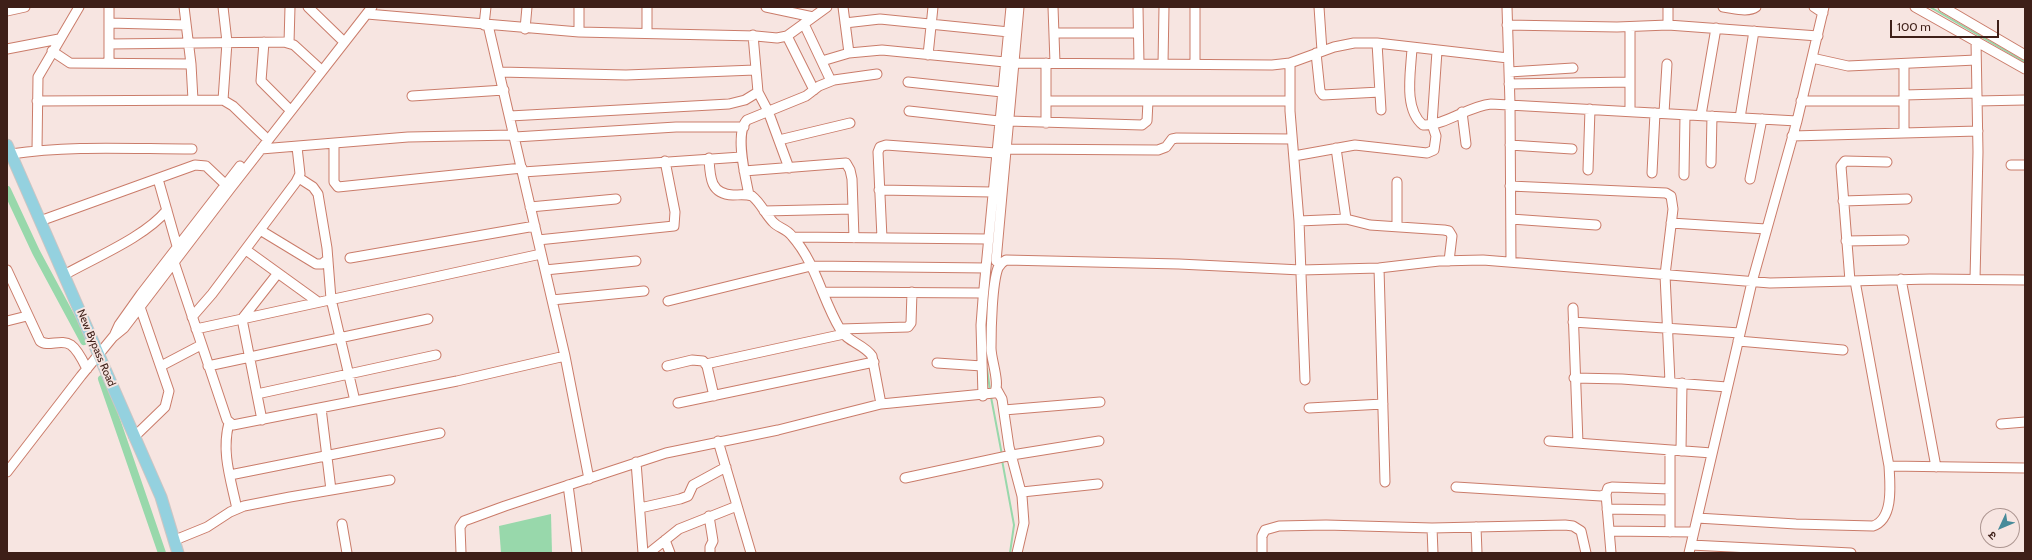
<!DOCTYPE html>
<meta charset="utf-8">
<style>
body{margin:0}
#map{position:relative;width:2032px;height:560px;overflow:hidden;background:#f7e5e1;font-family:Cabin,"Noto Sans Devanagari",sans-serif}
canvas{display:block}
.frame{position:absolute;inset:0;border:8px solid #3e1f18;pointer-events:none}
.north{position:absolute;left:1980px;top:508px;width:40px;height:40px;box-sizing:border-box;background:#f7e5e1;border:1px solid #ad9691;border-radius:50%;rotate:226deg;font-size:11px;font-weight:700;line-height:16px;text-align:center;color:#3e1f18}
.north::after{content:'';display:block;margin:auto;width:14px;height:18px;background:#478b9a;clip-path:polygon(50% 0,100% 100%,50% 72%,0 100%)}
.scale{position:absolute;left:1890px;top:20px;width:109px;height:18px;box-sizing:border-box;border:2px solid #3e1f18;border-top:0;padding-left:5px;font-size:12px;line-height:14px;white-space:nowrap;color:#3e1f18;-webkit-text-stroke:3px #f7e5e1;paint-order:stroke}
</style>
<div id="map">
<canvas width="2032" height="560"></canvas>
<div class="frame"></div>
<div class="north">उ</div>
<div class="scale">100 m</div>
</div>
<script>
const g = document.querySelector('canvas').getContext('2d');
g.lineJoin = 'round';
function fill(path, color) {
  g.fillStyle = color;
  g.fill(path, 'evenodd');
}
function trace(path, color, width, dash) {
  g.strokeStyle = color;
  g.lineWidth = width;
  g.lineCap = dash ? 'butt' : 'round';
  g.setLineDash(dash || []);
  g.stroke(path);
}
function write(font, color, halo, rows, align = 'center') {
  g.font = font + ' Cabin,sans-serif';
  g.lineWidth = 4;
  g.setLineDash([]);
  g.textBaseline = 'middle';
  g.strokeStyle = halo;
  g.fillStyle = color;
  for (const [text, x, y, turn = 0] of rows) {
    g.save();
    g.translate(x, y);
    g.rotate((+turn || 0) * Math.PI / 180);
    g.textAlign = isNaN(turn) ? turn : align;
    if (halo) g.strokeText(text, 0, 0);
    g.fillText(text, 0, 0);
    g.restore();
  }
}
fill(new Path2D(`
 M 551,514 L 552,553 L 501,553 L 499,526 Z`), '#98d8ab');
trace(new Path2D(`
 M 1930,7 L 2025,62
 M 987,369 L 990,390
 M 991,397 L 1002,455
 M 1002,460 L 1014,525 L 1010,553`), '#98d8ab', 2);
trace(new Path2D(`
 M 7,190 L 36,252 L 84,341
 M 102,379 L 162,553`), '#98d8ab', 8);
const minor = new Path2D(`
 M 184,7 L 191,64 L 193,100
 M 308,7 L 341,39
 M 647,7 L 647,33
 M 766,7 L 813,17
 M 843,7 L 849,53
 M 1053,7 L 1055,63
 M 1138,7 L 1139,64
 M 1319,7 L 1322,51
 M 1507,7 L 1510,104 L 1511,262
 M 1723,7 C 1733,8 1748,13 1756,7
 M 1814,7 L 1823,13
 M 1915,7 L 2025,69
 M 1943,7 L 2025,55
 M 7,11 L 25,7
 M 367,14 L 579,32 L 756,36 L 777,38 L 787,36 L 827,7
 M 109,23 L 186,25
 M 845,23 L 880,19 L 1009,32
 M 804,24 L 831,81
 M 484,25 L 486,7
 M 488,25 L 565,356 L 589,479
 M 1507,25 L 1617,27 L 1668,25 L 1818,36
 M 1668,25 L 1668,7
 M 525,29 L 527,7
 M 579,32 L 579,7
 M 1054,33 L 1138,33
 M 753,35 L 758,92 L 768,111 L 789,168
 M 787,36 L 814,90
 M 264,42 L 261,81 L 287,107
 M 289,43 L 290,7
 M 1377,43 L 1381,110
 M 109,44 L 284,42 L 294,45 L 318,67
 M 1412,48 C 1411,71 1403,109 1423,125 C 1445,126 1468,106 1491,104 L 1797,121
 M 7,49 L 59,39
 M 52,51 L 70,63 L 191,64
 M 1316,53 L 1320,91 L 1323,95 L 1380,92
 M 928,55 L 933,7
 M 1812,58 L 1848,66 L 1976,60
 M 822,61 L 849,53 L 882,50 L 1005,62
 M 109,63 L 109,7
 M 1013,63 L 1272,65 L 1290,63 L 1334,47 L 1354,43 L 1377,43 L 1508,58
 M 1046,63 L 1046,123
 M 1290,63 L 1290,111 L 1299,221 L 1305,380
 M 1163,64 L 1164,7
 M 1195,64 L 1195,7
 M 500,72 L 626,75 L 755,70
 M 1509,72 L 1573,68
 M 908,82 L 1002,92
 M 1509,84 L 1630,82
 M 1904,95 L 1977,93
 M 412,96 L 504,90
 M 223,100 L 227,42 L 223,7
 M 37,101 L 223,100 L 233,106 L 264,136
 M 1046,101 L 1289,101
 M 1801,101 L 1904,101
 M 1977,101 L 2025,100
 M 909,111 L 999,121
 M 1630,111 L 1630,27
 M 1462,112 L 1466,144
 M 1664,113 L 1667,64
 M 1701,115 L 1716,28
 M 510,116 L 729,104 L 745,100 L 758,92
 M 1740,118 L 1754,31
 M 1008,121 L 1142,125 L 1147,121 L 1148,101
 M 1904,133 L 1904,64
 M 1792,136 L 1978,131
 M 515,137 L 676,127 L 744,127
 M 779,140 L 850,123
 M 334,144 L 334,182 L 338,187 L 522,168
 M 1510,145 L 1572,149
 M 1336,148 L 1346,219
 M 261,149 L 408,137 L 514,135
 M 1005,149 L 1158,150 L 1166,147 L 1172,139 L 1177,138 L 1292,139
 M 37,150 L 38,77 L 79,7
 M 11,154 C 71,145 132,149 192,149
 M 1294,156 L 1355,145 L 1427,153 L 1434,150 L 1436,136 L 1432,124 L 1437,51
 M 709,158 C 710,177 710,194 733,195 C 739,195 746,194 752,196 C 761,203 765,214 773,222 C 778,228 786,228 792,236 C 816,263 822,299 840,329 C 847,342 864,344 872,356 L 881,404
 M 1711,163 L 1712,116
 M 2011,165 L 2025,165
 M 1588,170 L 1590,109
 M 744,171 L 846,163 L 850,170 L 852,179 L 854,238
 M 523,172 L 741,157
 M 1652,173 L 1655,113
 M 1684,175 L 1685,115
 M 299,178 L 313,187 L 318,194 L 327,248 L 331,299 L 355,401
 M 158,179 L 177,246
 M 1750,179 L 1762,119
 M 1510,186 L 1666,193 L 1671,196 L 1673,209 L 1665,275 L 1670,382
 M 879,190 L 992,192
 M 749,195 C 746,179 734,133 747,120 L 806,96 L 819,86 L 834,80 L 877,74
 M 1843,201 L 1907,199
 M 530,207 L 616,199
 M 764,211 L 853,209
 M 1511,219 L 1596,225
 M 40,221 L 195,165 L 206,166 L 225,184
 M 1299,221 L 1346,219 L 1370,225 L 1444,230 L 1449,231 L 1452,236 L 1449,261
 M 1671,223 L 1766,229
 M 1397,226 L 1397,182
 M 260,230 L 316,264 L 322,264 L 328,259
 M 793,237 L 988,239
 M 882,238 L 878,152 L 880,147 L 886,145 L 996,153
 M 538,240 L 674,226 L 675,212 L 665,161
 M 1846,241 L 1904,240
 M 246,250 L 318,302
 M 350,258 L 535,226
 M 996,261 L 1019,7
 M 174,262 L 227,420 L 233,425 L 457,381 L 565,356
 M 1379,268 L 1385,482
 M 7,270 L 40,341 C 48,348 61,338 71,345 C 78,350 83,361 87,369
 M 545,270 L 636,261
 M 64,275 C 96,257 145,237 167,210
 M 1901,279 L 1936,467
 M 1975,279 L 1978,152 L 1976,41
 M 1850,281 L 1841,166 L 1845,161 L 1887,162
 M 824,292 L 983,293
 M 552,300 L 644,291
 M 668,301 L 811,266 L 986,268
 M 1573,308 L 1578,443
 M 192,317 L 212,294 L 296,182 L 300,174 L 297,147
 M 7,321 L 27,316
 M 1573,322 L 1740,333
 M 196,329 L 541,254
 M 840,329 L 908,327 L 911,323 L 912,292
 M 114,336 L 119,325 L 141,294 L 240,166
 M 1738,341 L 1843,350
 M 937,363 L 982,366
 M 706,364 L 844,334
 M 161,366 L 201,345
 M 208,366 L 428,319
 M 667,366 L 692,360 L 703,361 L 707,366 L 714,396
 M 1574,378 L 1622,379 L 1727,387
 M 997,390 L 1002,399 L 1009,447 L 1022,496 L 1024,523 L 1017,553
 M 257,394 L 436,355
 M 983,396 L 981,325 L 983,299 L 1011,7
 M 678,403 L 874,362
 M 321,408 L 331,490
 M 1309,408 L 1383,404
 M 1004,410 L 1100,402
 M 262,420 L 242,319 L 278,273
 M 229,423 C 221,452 231,480 237,509
 M 2001,424 L 2025,422
 M 134,437 L 165,407 L 169,391 L 140,307
 M 718,441 L 751,553
 M 1549,441 L 1712,453
 M 1681,451 L 1682,383
 M 636,462 L 643,553
 M 1889,466 L 2025,468
 M 7,472 L 81,376 L 113,337 L 124,328 L 230,189 L 372,7
 M 230,475 L 440,433
 M 905,478 L 1012,455 L 1099,441
 M 568,485 L 577,553
 M 1456,487 L 1601,496 L 1606,494 L 1608,488 L 1612,487 L 1670,489
 M 1022,492 L 1098,484
 M 1606,494 L 1611,553
 M 640,508 L 680,499 L 688,496 L 693,485 L 726,467
 M 1607,509 L 1670,510
 M 709,516 L 713,541 L 710,547 L 710,553
 M 1697,518 L 1796,524 L 1873,526 C 1894,519 1890,484 1889,466 L 1855,281
 M 342,524 L 347,553
 M 1476,527 L 1477,553
 M 1432,528 L 1433,553
 M 1609,531 L 1694,532
 M 1670,532 L 1670,450
 M 175,540 L 207,527 L 230,512 L 244,506 L 290,497 L 390,480
 M 665,540 L 670,553
 M 1691,545 L 1851,553
 M 461,553 L 460,527 L 464,521 L 505,506 L 666,453 L 778,430 L 881,404 L 994,393 C 1001,385 991,360 991,348 C 991,330 992,284 998,268 C 1000,264 1002,262 1006,260 L 1179,264 L 1301,270 L 1379,268 L 1439,261 L 1483,260 L 1770,283 L 1930,279 L 2025,280
 M 649,553 L 679,529 L 737,506
 M 1262,553 L 1262,536 L 1265,530 L 1279,526 L 1326,525 L 1432,528 L 1565,525 L 1573,526 L 1581,531 L 1586,553
 M 1689,553 L 1752,282 L 1797,121 L 1824,7`);
const major = new Path2D(`
 M 7,145 L 161,497 L 178,553`);
trace(minor, '#ca7c6a', 11);
trace(major, '#cdc5c3', 13);
trace(minor, '#fff', 9);
trace(major, '#94d1df', 11);
write('11px', '#3e1f18', '#f7e5e1', [
 ["New Bypass Road",96,348,67]
]);
</script>
